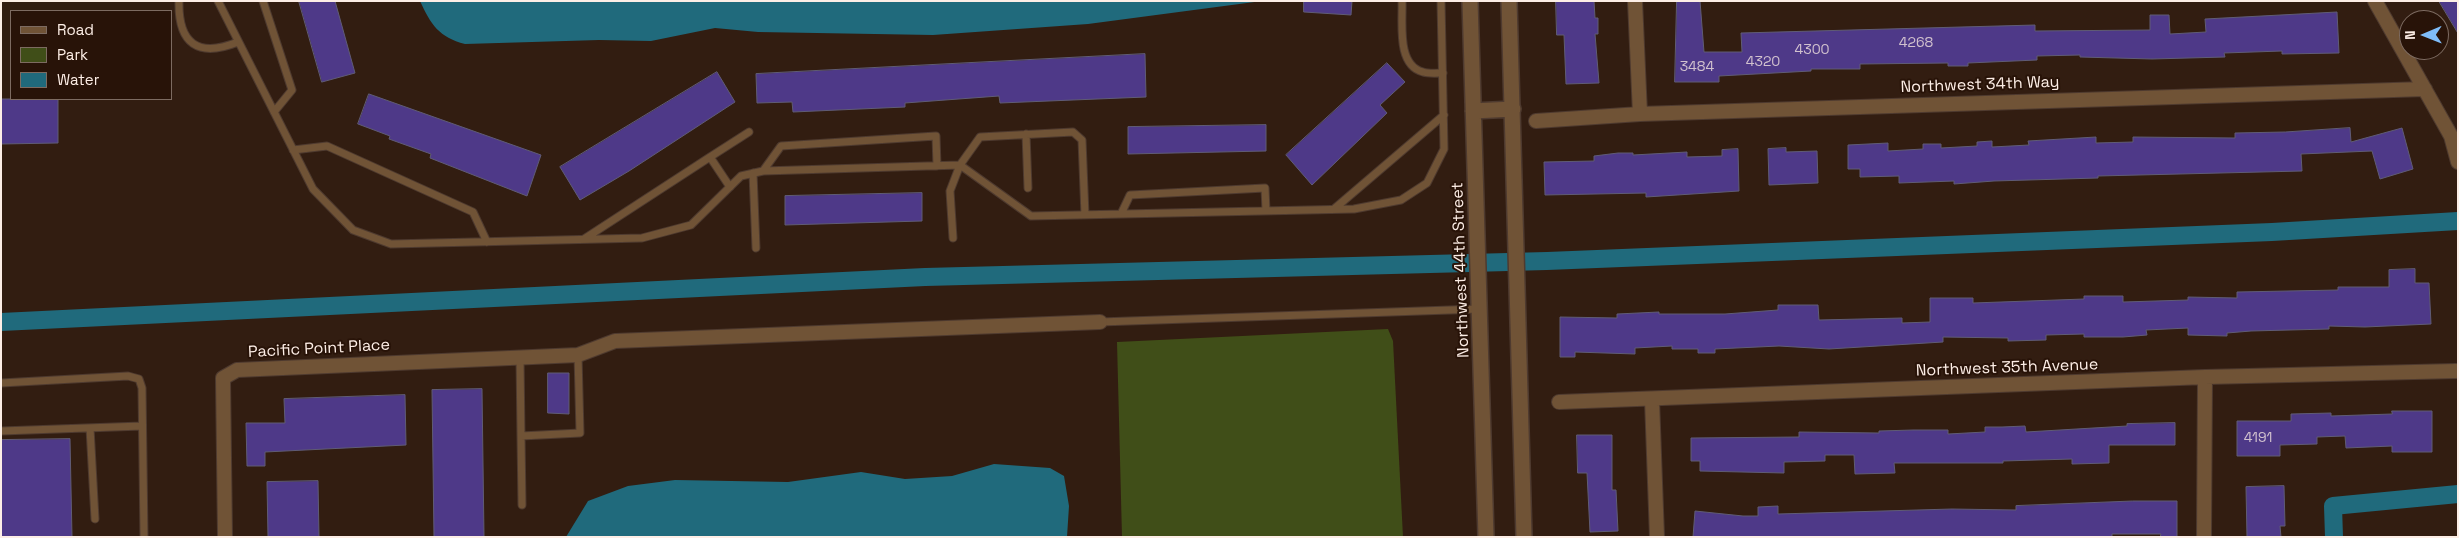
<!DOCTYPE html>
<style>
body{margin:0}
#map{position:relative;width:2459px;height:538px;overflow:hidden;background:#321d11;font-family:"Space Grotesk",sans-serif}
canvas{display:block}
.frame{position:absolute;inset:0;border:2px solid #fdeee6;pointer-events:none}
.legend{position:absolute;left:10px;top:10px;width:162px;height:90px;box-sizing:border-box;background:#281308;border:1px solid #7d6b61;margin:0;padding:6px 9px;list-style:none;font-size:15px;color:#fdeee6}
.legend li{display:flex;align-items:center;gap:10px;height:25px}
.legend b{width:25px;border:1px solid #7d6b61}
.north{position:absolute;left:2399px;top:10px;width:50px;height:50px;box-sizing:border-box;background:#281308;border:1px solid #7d6b61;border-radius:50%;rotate:269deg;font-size:14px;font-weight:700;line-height:20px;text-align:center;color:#fdeee6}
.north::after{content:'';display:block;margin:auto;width:18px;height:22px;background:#7fbdfa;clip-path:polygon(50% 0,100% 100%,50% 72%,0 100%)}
</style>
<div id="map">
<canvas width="2459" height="538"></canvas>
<div class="frame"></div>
<ul class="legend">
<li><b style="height:6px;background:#705336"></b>Road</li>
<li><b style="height:14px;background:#404e18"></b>Park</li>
<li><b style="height:14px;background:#206a7c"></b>Water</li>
</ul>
<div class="north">N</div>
</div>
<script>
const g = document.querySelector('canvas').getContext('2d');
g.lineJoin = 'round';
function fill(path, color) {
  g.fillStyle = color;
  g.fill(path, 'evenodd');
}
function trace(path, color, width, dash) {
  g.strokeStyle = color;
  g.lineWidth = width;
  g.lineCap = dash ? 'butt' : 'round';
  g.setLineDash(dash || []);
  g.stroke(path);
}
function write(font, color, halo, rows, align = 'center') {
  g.font = font + ' "Space Grotesk",sans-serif';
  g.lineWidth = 4;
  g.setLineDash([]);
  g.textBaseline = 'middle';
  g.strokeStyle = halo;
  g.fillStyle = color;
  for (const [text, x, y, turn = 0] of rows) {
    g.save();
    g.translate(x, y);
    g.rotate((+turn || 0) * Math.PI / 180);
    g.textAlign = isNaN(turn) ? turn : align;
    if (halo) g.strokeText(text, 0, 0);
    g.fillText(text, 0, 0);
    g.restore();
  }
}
fill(new Path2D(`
 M 1388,329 L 1393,341 L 1403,537 L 1122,537 L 1117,342 Z`), '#404e18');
fill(new Path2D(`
 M 420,1 L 1262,1 L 1088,24 L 933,35 L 758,32 L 715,28 L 651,41 L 599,40 L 465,44 C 439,37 431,25 420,1 Z
 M 994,464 L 1050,468 L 1064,476 L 1069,506 L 1067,537 L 566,537 L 588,501 L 628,486 L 675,480 L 788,482 L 861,472 L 905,479 L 952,476 Z`), '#206a7c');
trace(new Path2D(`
 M 1,322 L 925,277 L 1547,261 L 2272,232 L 2458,221
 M 2334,537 L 2333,506 L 2458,494`), '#206a7c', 18);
const building = new Path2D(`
 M 299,1 L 335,1 L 355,73 L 322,82 Z
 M 1304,1 L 1352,1 L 1351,15 L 1304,12 Z
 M 1556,1 L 1594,1 L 1595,18 L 1598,18 L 1598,34 L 1595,34 L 1599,83 L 1566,84 L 1564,35 L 1557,35 Z
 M 1677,1 L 1700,1 L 1704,52 L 1742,52 L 1741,33 L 2035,25 L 2035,31 L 2150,30 L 2150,15 L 2169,15 L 2170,34 L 2206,32 L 2205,19 L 2337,12 L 2339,53 L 2282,54 L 2282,51 L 2224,53 L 2225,57 L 2152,59 L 2080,57 L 2080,55 L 2037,56 L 2037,60 L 1968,63 L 1968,66 L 1948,66 L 1948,63 L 1860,64 L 1860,69 L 1811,69 L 1811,71 L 1719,76 L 1719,82 L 1675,82 Z
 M 2439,1 L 2458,1 L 2458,33 Z
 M 1145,54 L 1146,97 L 1000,103 L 999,96 L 905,103 L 905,107 L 793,112 L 792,102 L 757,103 L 756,74 Z
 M 1387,63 L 1405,82 L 1380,105 L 1387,113 L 1312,185 L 1286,155 Z
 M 717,72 L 735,102 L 629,171 L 580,200 L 560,167 Z
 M 369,94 L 541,155 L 527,196 L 430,158 L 431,154 L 389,139 L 390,136 L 358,124 Z
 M 1,99 L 58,99 L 58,143 L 1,144 Z
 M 1266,125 L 1266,151 L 1128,154 L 1128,127 Z
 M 2350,128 L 2351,142 L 2402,128 L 2413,169 L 2380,179 L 2372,151 L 2301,154 L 2302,171 L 2098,176 L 2098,178 L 1994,181 L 1954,184 L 1954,181 L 1899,183 L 1899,176 L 1860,177 L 1860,169 L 1848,169 L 1848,145 L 1888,143 L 1888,151 L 1923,149 L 1923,144 L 1941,144 L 1941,148 L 1977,146 L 1977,142 L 1992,141 L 1992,147 L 2029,145 L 2028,141 L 2096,137 L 2096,143 L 2133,142 L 2133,137 L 2235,138 L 2235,133 L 2285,132 Z
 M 1786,148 L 1786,152 L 1817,151 L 1818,183 L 1769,185 L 1768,149 Z
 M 1738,149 L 1739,191 L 1646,197 L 1646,193 L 1545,195 L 1544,162 L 1594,161 L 1594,156 L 1618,153 L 1633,153 L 1633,155 L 1687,152 L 1687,157 L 1722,156 L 1722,150 Z
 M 922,193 L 922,221 L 785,225 L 785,196 Z
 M 2415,269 L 2415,283 L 2429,283 L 2431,324 L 2365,327 L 2329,326 L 2329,329 L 2251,331 L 2227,333 L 2227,336 L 2188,335 L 2188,328 L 2146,330 L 2147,335 L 2123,337 L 2084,337 L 2084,334 L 2046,335 L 2046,340 L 2008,341 L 2008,338 L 1943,337 L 1943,342 L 1829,349 L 1779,346 L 1715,349 L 1715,353 L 1698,353 L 1698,349 L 1672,349 L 1672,346 L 1635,348 L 1635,354 L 1575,352 L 1575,357 L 1560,357 L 1560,317 L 1617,318 L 1617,314 L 1659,312 L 1659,314 L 1725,314 L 1778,310 L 1778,305 L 1818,305 L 1819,320 L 1902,318 L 1902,323 L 1930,322 L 1930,298 L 1973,298 L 1973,303 L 2084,299 L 2084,296 L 2123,296 L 2123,302 L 2188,300 L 2188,297 L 2237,298 L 2237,292 L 2338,290 L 2338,287 L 2389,287 L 2389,270 Z
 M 548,373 L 569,373 L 569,414 L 548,413 Z
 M 482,389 L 484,537 L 434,537 L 432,390 Z
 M 405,395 L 406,445 L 265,452 L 265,466 L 247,466 L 246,423 L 285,423 L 284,399 Z
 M 2392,411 L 2432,411 L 2432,452 L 2392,452 L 2392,446 L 2346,448 L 2345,436 L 2317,437 L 2317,444 L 2280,445 L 2280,456 L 2237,456 L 2237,421 L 2291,421 L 2291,414 L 2331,413 L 2331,416 L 2392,414 Z
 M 2175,423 L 2175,445 L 2109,445 L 2109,463 L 2072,464 L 2072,459 L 2003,461 L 2003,463 L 1894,463 L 1895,473 L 1855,474 L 1854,455 L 1825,455 L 1825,461 L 1784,462 L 1784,473 L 1700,471 L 1700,461 L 1691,461 L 1691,438 L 1799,437 L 1799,432 L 1879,433 L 1879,431 L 1913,430 L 1948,430 L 1948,434 L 1985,432 L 1985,427 L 2002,427 L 2025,426 L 2026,432 L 2127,426 L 2127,424 Z
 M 1577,435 L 1612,435 L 1612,490 L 1616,490 L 1618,531 L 1590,532 L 1587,473 L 1578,473 Z
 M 70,439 L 72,537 L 1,537 L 1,440 Z
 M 318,481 L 319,537 L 268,537 L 267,482 Z
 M 2284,486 L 2285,526 L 2280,526 L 2281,537 L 2247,537 L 2246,487 Z
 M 2133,501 L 2177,501 L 2177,537 L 2160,537 L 2161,534 L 2112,534 L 2112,537 L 1693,537 L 1695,511 L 1743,516 L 1758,516 L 1758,507 L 1778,506 L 1778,514 L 1952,509 L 2016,510 L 2016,506 Z`);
fill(building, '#4e3988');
trace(building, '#605c75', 1);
const service = new Path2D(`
 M 179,1 C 178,44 198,58 238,42
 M 218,1 L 313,189 L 353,230 L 391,244 L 642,238 L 691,225 L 741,176 L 763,171 L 960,165 L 1031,216 L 1354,209 L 1401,200 L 1427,183 L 1444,149 L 1441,1
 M 263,1 L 292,90 L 274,112
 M 1402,1 C 1403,22 1396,65 1423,72 C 1429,74 1437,73 1443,73
 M 1026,134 L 1028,188
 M 293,150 L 327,146 L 473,212 L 487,242
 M 710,157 L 749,132
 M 763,171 L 781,146 L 936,136 L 937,166
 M 753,173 L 756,248
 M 1334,209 L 1444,115
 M 1121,214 L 1130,195 L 1265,188 L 1266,211
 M 953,238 L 950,191 L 960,165 L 980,137 L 1073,132 L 1082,140 L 1085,215
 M 584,239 L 710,157 L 730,187
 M 1100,322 L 1479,309
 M 520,358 L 521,436 L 580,433 L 578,355
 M 1,383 L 128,376 L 139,379 L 142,388 L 144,537
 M 90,428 L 95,519
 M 1,431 L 142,426
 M 521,436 L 522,505`);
const minor = new Path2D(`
 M 1635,1 L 1640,114
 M 2375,1 L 2451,136 L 2458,162
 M 1536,121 L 1640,114 L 2425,89
 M 1652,400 L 1657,537
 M 1559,402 L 2205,377 L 2456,371
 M 225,537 L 223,378 L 237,370 L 578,355 L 615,341 L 1100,322
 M 2204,537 L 2205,377`);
const tertiary = new Path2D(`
 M 1470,1 L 1486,537
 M 1509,1 L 1524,537
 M 1473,111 L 1513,109`);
trace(service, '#4e3a2f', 9);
trace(minor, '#4e3a2f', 16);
trace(tertiary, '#4e3a2f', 18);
trace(service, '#705336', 7);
trace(minor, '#705336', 14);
trace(tertiary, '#705336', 15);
write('14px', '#d1c1ce', null, [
 ["4268",1916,43],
 ["4300",1812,50],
 ["4320",1763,62],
 ["3484",1697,67],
 ["4191",2258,438]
]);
write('16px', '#fdeee6', '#281308', [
 ["Northwest 34th Way",1980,85,-2],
 ["Northwest 44th Street",1461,270,-92],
 ["Pacific Point Place",319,349,-3],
 ["Northwest 35th Avenue",2007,368,-2]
]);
</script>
